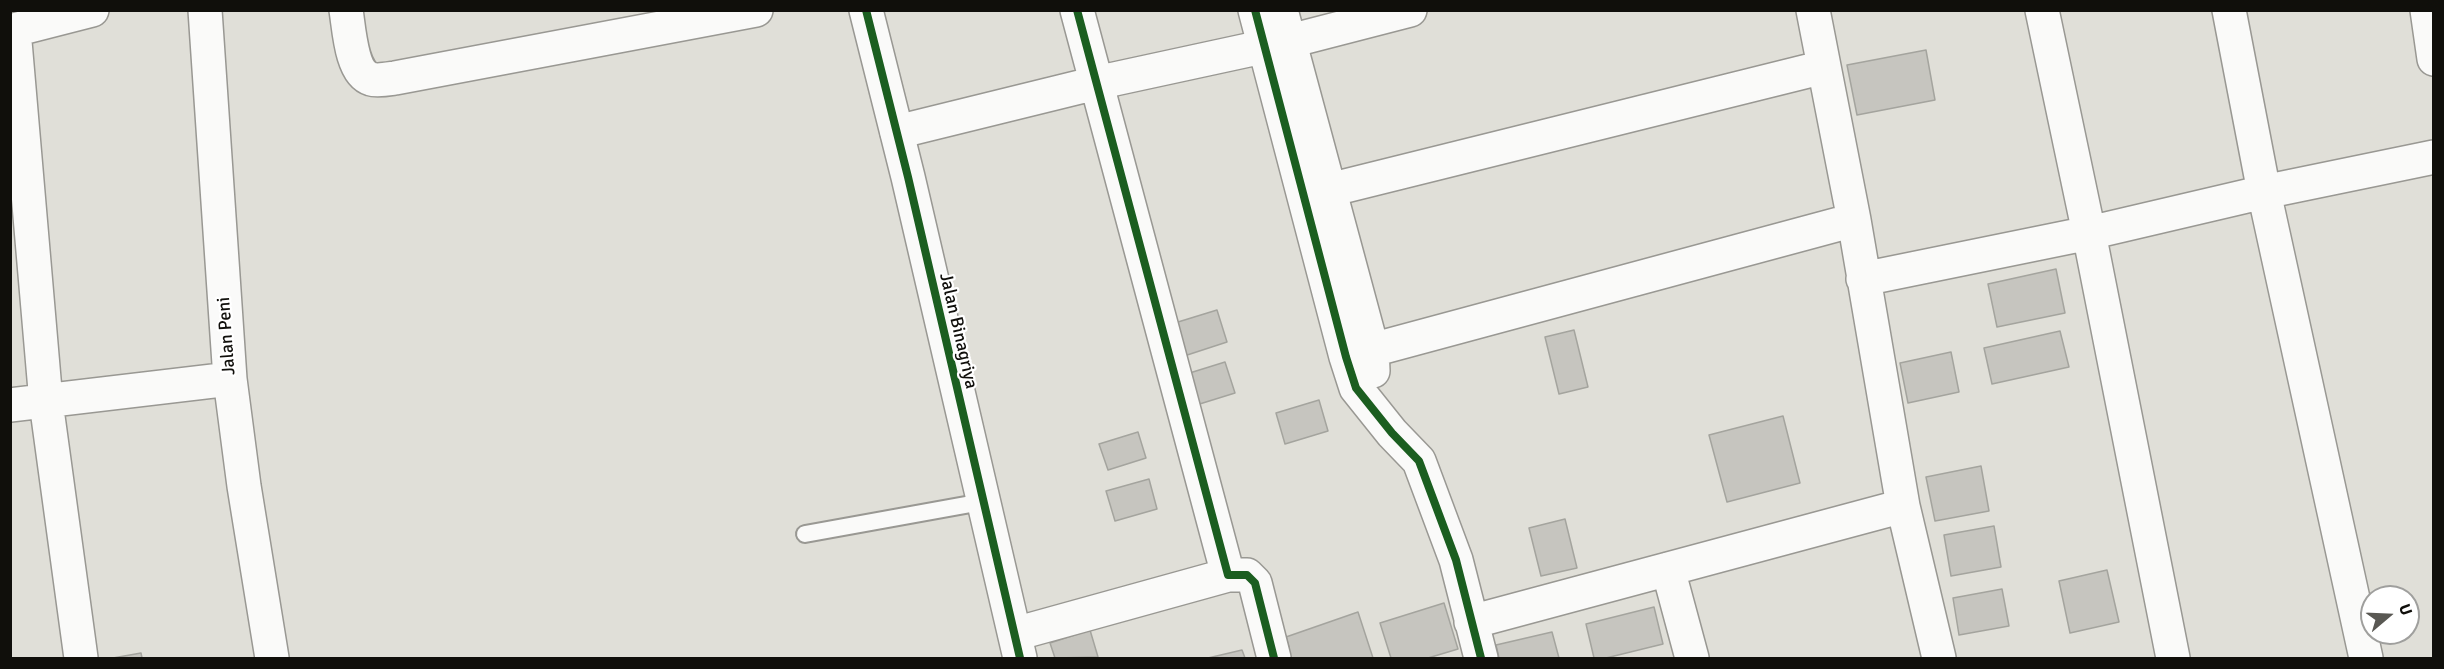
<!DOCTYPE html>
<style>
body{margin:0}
#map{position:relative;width:2444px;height:669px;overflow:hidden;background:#e0dfd8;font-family:Signika,sans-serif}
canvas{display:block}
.frame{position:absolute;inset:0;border:12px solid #100f0b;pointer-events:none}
.north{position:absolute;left:2360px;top:585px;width:60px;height:60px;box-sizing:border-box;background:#fff;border:2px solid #9f9f9d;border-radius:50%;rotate:71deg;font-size:16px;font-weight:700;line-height:24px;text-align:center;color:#100f0b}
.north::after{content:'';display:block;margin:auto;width:21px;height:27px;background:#595853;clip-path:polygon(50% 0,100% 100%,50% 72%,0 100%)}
</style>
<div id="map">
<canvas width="2444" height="669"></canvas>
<div class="frame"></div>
<div class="north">U</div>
</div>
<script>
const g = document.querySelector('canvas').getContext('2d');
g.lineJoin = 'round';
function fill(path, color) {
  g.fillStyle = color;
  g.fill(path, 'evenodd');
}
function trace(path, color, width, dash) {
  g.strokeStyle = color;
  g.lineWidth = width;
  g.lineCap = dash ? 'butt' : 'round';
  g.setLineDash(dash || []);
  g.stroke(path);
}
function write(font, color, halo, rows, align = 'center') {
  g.font = font + ' Signika,sans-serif';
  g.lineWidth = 4.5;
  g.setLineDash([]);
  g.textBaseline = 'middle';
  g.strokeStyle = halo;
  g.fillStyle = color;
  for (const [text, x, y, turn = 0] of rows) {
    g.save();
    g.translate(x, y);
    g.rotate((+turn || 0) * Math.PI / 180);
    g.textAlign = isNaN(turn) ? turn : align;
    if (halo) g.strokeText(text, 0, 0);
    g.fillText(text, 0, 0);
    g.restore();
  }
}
const building = new Path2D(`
 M 1926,50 L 1935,100 L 1857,115 L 1847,65 Z
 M 2056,269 L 2065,313 L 1997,327 L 1988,284 Z
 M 1217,310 L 1227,342 L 1175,359 L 1165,326 Z
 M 1574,330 L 1588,387 L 1559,394 L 1545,337 Z
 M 2060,331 L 2069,367 L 1992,384 L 1984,348 Z
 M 1951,352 L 1959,392 L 1908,403 L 1900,363 Z
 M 1225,362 L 1235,393 L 1190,407 L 1180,376 Z
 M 1319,400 L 1328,431 L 1285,444 L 1276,413 Z
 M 1783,416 L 1800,483 L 1727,502 L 1709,435 Z
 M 1138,432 L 1146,458 L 1108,470 L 1099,444 Z
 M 1981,466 L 1989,511 L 1935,521 L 1926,477 Z
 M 1149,479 L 1157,509 L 1115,521 L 1106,491 Z
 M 1565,519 L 1577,568 L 1541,576 L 1529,528 Z
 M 1994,526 L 2001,567 L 1951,576 L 1944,535 Z
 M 2107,570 L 2119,622 L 2070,633 L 2059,581 Z
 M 2002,589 L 2009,626 L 1959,635 L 1953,598 Z
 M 1444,603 L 1458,649 L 1428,658 L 1391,658 L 1380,623 Z
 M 1654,607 L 1663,644 L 1606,658 L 1594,658 L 1586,624 Z
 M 1358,612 L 1373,658 L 1285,658 L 1282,649 L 1289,647 L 1286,637 Z
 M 1090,630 L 1098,657 L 1055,658 L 1050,643 Z
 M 1552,632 L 1559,658 L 1499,658 L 1496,645 Z
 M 1242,650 L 1245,658 L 1208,658 Z
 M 141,653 L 142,658 L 113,658 Z`);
fill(building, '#c6c5bf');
trace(building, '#a4a49e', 1.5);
const lane = new Path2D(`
 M 805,534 L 982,502`);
const street = new Path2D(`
 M 205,10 L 230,379 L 244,486 L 272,658
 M 346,10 C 349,28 351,73 371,79 C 377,81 388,79 395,78 L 756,10
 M 1077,10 L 1228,575 L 1247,575 L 1255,583 L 1274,658
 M 1255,10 L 1346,357 L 1356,388 L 1392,433 L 1419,461 L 1456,560 L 1481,658
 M 1281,10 L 1372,348 L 1373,371
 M 1813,10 L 1854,220 L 1903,506 L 1939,658
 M 2042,10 L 2089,233 L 2173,658
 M 2229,10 L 2264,192 L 2366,658
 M 2427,10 L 2434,59
 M 14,30 L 46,402 L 81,658
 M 10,31 L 92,10
 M 897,132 L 1096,83 L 1290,41 L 1410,10
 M 1305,196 L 1824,67
 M 1863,279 L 2089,233 L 2264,192 L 2434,157
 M 1346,357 L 1854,220
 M 10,405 L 230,379
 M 1668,569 L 1692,658
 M 1471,622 L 1903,506
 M 1015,634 L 1228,575`);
const secondary = new Path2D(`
 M 866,10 L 908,177 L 1020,658`);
trace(lane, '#999893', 20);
trace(street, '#999893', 36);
trace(secondary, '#999893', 36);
trace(lane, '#fafaf9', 16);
trace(street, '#fafaf9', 33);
trace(secondary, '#fafaf9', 33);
trace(new Path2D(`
 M 866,10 L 908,177 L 1020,658
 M 1077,10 L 1228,575 L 1247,575 L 1255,583 L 1274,658
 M 1255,10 L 1346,357 L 1356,388 L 1392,433 L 1419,461 L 1456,560 L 1481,658`), '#1b5e20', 8);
write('18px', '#100f0b', '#fff', [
 ["Jalan Binagriya",958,331,77],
 ["Jalan Peni",227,336,-94]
]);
</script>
